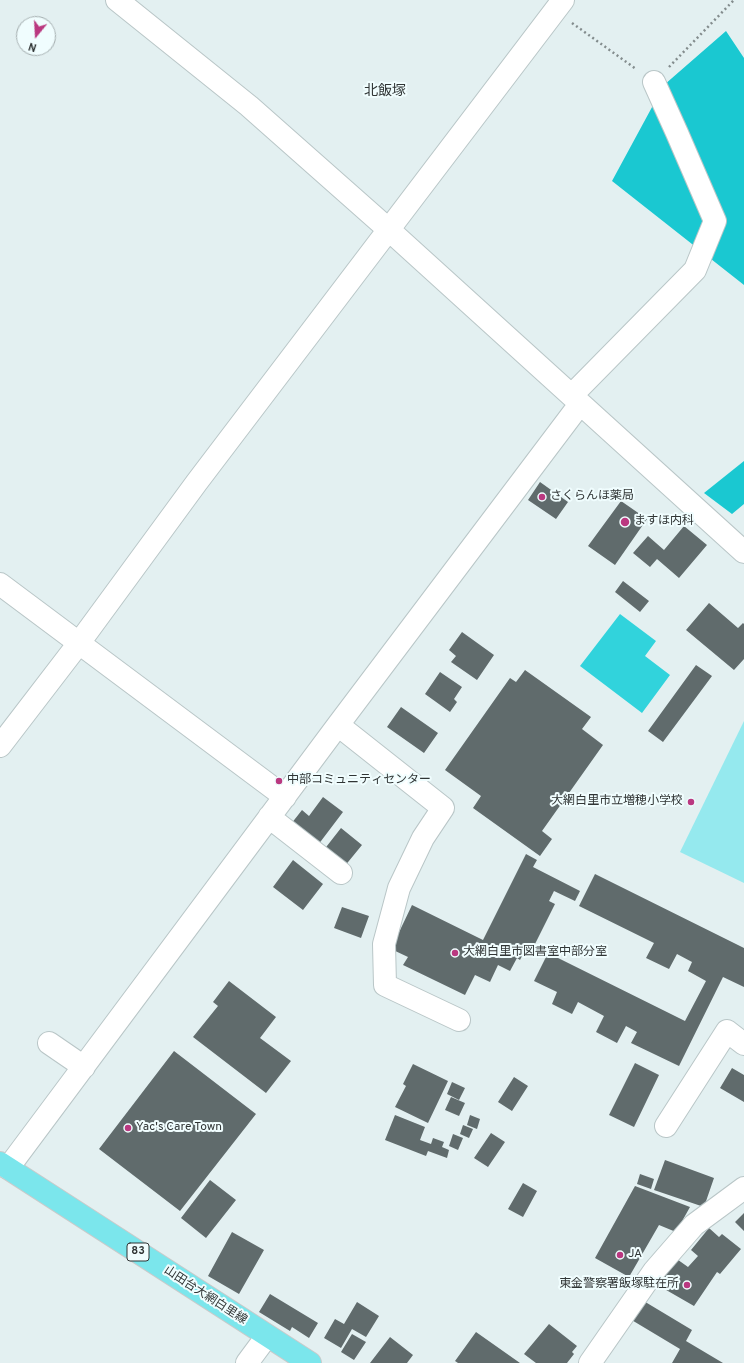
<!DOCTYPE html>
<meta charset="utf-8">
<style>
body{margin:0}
#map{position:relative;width:744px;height:1363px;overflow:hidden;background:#e3f0f1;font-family:Overpass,sans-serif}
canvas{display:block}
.north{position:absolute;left:16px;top:16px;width:40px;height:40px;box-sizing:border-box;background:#f0fdfe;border:1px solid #a3adae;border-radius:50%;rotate:198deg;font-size:11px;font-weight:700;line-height:16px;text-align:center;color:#303535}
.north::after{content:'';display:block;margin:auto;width:14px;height:18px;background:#ba3880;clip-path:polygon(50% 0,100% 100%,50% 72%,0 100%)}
</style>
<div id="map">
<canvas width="744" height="1363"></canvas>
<div class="north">N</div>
</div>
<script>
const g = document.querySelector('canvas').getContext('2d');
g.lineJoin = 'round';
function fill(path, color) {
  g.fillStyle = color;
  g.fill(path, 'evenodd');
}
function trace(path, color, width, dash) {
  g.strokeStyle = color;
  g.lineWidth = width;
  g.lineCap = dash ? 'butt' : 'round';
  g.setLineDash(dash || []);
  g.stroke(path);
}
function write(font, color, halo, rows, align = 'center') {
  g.font = font + ' Overpass,"Noto Sans JP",sans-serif';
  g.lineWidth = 4;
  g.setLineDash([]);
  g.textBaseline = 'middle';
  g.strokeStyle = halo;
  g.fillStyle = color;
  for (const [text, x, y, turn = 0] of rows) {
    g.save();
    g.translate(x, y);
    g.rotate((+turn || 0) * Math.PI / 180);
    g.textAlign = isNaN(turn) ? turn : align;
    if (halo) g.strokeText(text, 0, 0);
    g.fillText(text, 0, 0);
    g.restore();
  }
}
fill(new Path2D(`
 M 744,721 L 744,883 L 680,852 Z`), '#95e9ee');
fill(new Path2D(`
 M 726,31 L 744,58 L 744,285 L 612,181 L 664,85 Z
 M 744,461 L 744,504 L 732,514 L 704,493 Z`), '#1ac8d1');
fill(new Path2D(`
 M 620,614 L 656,641 L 645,656 L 670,675 L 642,713 L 580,666 Z`), '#31d3dc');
fill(new Path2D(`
 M 540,482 L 568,502 L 556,519 L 528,500 Z
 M 621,501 L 647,519 L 615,565 L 588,546 Z
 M 684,526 L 707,545 L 679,578 L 657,559 L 650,567 L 633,553 L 648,536 L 664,550 Z
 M 623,581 L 649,601 L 640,612 L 615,592 Z
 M 709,603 L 738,628 L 743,623 L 744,624 L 744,659 L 734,670 L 686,630 Z
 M 462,632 L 494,655 L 477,680 L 451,662 L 456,656 L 449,650 Z
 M 696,665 L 712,676 L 663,742 L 648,731 Z
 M 525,670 L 591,717 L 582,729 L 603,745 L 542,831 L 552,839 L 540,856 L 473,808 L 481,796 L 445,770 L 510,678 L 516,682 Z
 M 440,672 L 462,687 L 454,699 L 457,702 L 450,712 L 425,694 Z
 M 401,707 L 438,733 L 424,753 L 387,727 Z
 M 323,797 L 343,812 L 318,845 L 291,824 L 302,810 L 309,816 Z
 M 341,828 L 362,845 L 344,867 L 323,851 Z
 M 526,854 L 537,860 L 533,867 L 580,891 L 575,901 L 554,891 L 549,901 L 555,904 L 530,954 L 524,952 L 520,960 L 517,958 L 510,971 L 498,965 L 490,982 L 475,975 L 465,995 L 403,965 L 408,957 L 391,949 L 412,905 L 483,940 Z
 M 293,860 L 323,884 L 303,910 L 273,887 Z
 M 595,874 L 744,948 L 744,987 L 723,977 L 679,1066 L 631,1043 L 637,1032 L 626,1026 L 617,1043 L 596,1032 L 604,1016 L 578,1002 L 572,1014 L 552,1004 L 557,992 L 534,981 L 548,953 L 685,1021 L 706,981 L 688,971 L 692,962 L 677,954 L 669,969 L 646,958 L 654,943 L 579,906 Z
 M 342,907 L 369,916 L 361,938 L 334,928 Z
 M 229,981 L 276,1017 L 260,1038 L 291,1061 L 266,1093 L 193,1037 L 218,1006 L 213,1002 Z
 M 174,1051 L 256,1114 L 180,1211 L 99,1149 Z
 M 635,1063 L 659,1075 L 634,1127 L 609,1115 Z
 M 413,1064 L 448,1081 L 428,1123 L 395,1107 L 406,1086 L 403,1084 Z
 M 732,1068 L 744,1075 L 744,1102 L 720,1088 Z
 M 514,1077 L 528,1086 L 512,1111 L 498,1102 Z
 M 452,1082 L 465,1088 L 459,1100 L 447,1094 Z
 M 451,1097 L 465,1103 L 459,1116 L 445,1110 Z
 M 395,1115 L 425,1127 L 420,1140 L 431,1144 L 433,1138 L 444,1142 L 442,1147 L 449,1150 L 447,1158 L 428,1151 L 426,1156 L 385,1140 Z
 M 470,1115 L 480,1119 L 477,1129 L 467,1125 Z
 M 463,1125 L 473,1129 L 469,1138 L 460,1134 Z
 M 491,1133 L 505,1142 L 488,1167 L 474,1158 Z
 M 453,1134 L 463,1138 L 458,1150 L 449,1146 Z
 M 665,1160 L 714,1178 L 704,1207 L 654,1190 Z
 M 640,1174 L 654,1179 L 651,1189 L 637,1184 Z
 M 210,1180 L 236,1200 L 206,1238 L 181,1218 Z
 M 523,1183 L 537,1191 L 523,1217 L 508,1209 Z
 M 635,1186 L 690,1207 L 676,1232 L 659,1225 L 629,1277 L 595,1258 Z
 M 744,1213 L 744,1231 L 735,1222 Z
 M 709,1228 L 719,1237 L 722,1234 L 741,1249 L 720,1274 L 717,1272 L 694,1306 L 654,1283 L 674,1257 L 688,1267 L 698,1256 L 691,1250 Z
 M 232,1232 L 264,1250 L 239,1294 L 208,1276 Z
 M 270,1294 L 318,1323 L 309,1338 L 292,1327 L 290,1331 L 259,1312 Z
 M 642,1300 L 692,1330 L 686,1341 L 723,1363 L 672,1363 L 680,1349 L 630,1319 Z
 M 357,1302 L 379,1316 L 366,1337 L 352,1329 L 341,1348 L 324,1338 L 335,1319 L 344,1324 Z
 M 549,1324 L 577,1346 L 572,1352 L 574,1354 L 567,1363 L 536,1363 L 524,1354 Z
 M 476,1332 L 520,1363 L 458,1363 L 455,1361 Z
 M 352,1334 L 366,1342 L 354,1360 L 341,1352 Z
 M 390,1337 L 413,1355 L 407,1363 L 370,1363 Z`), '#606b6c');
const minor = new Path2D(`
 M 117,0 L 249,106 L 388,229 L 744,552
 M 572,395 L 695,270 L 715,221 L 677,133 L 654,82
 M 0,584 L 285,797
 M 338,725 L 443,808 L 423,838 L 399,888 L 384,944 L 385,985 L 459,1020
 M 0,746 L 79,643 L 197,482 L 563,0
 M 269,817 L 341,873
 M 49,1043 L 84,1067
 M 666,1126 L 727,1031 L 744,1044
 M 8,1168 L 338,725 L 580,404
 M 247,1363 L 267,1336
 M 590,1363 L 654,1271 L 694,1225 L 744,1188`);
const major = new Path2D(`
 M 0,1163 L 310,1363`);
trace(minor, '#b9c6c7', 24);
trace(major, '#c9caca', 24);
trace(new Path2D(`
 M 572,23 L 636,69
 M 669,67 L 734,0`), '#838c8d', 2.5, [2, 3]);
trace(minor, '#fff', 22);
trace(major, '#7be6ec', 22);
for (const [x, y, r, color] of [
 [542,497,4,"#ba3880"],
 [625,522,5,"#ba3880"],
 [279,781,4,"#ba3880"],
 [691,802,4,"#ba3880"],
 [455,953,4,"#ba3880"],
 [128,1128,4,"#ba3880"],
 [620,1255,4,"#ba3880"],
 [687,1285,4,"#ba3880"]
]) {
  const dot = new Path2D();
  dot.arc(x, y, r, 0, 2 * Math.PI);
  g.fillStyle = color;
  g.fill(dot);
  trace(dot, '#f0fdfe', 1.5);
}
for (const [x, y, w] of [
 [138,1252,22]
]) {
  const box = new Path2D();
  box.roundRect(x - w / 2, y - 9, w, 18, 3);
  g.fillStyle = '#f0fdfe';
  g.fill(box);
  trace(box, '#303535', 1);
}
write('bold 11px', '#303535', null, [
 ["83",138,1252]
]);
write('12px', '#303535', '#f0fdfe', [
 ["さくらんほ薬局",550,497],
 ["ますほ内科",634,522],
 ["中部コミュニティセンター",287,781],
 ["大網白里市立増穂小学校",683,802,"right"],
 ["大網白里市図書室中部分室",463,953],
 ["Yac's Care Town",136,1128],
 ["JA",628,1255],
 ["東金警察署飯塚駐在所",679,1285,"right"]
], 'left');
write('12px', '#303535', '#f0fdfe', [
 ["山田台大網白里線",205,1296,33]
]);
write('14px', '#303535', '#f0fdfe', [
 ["北飯塚",385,92]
]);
</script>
